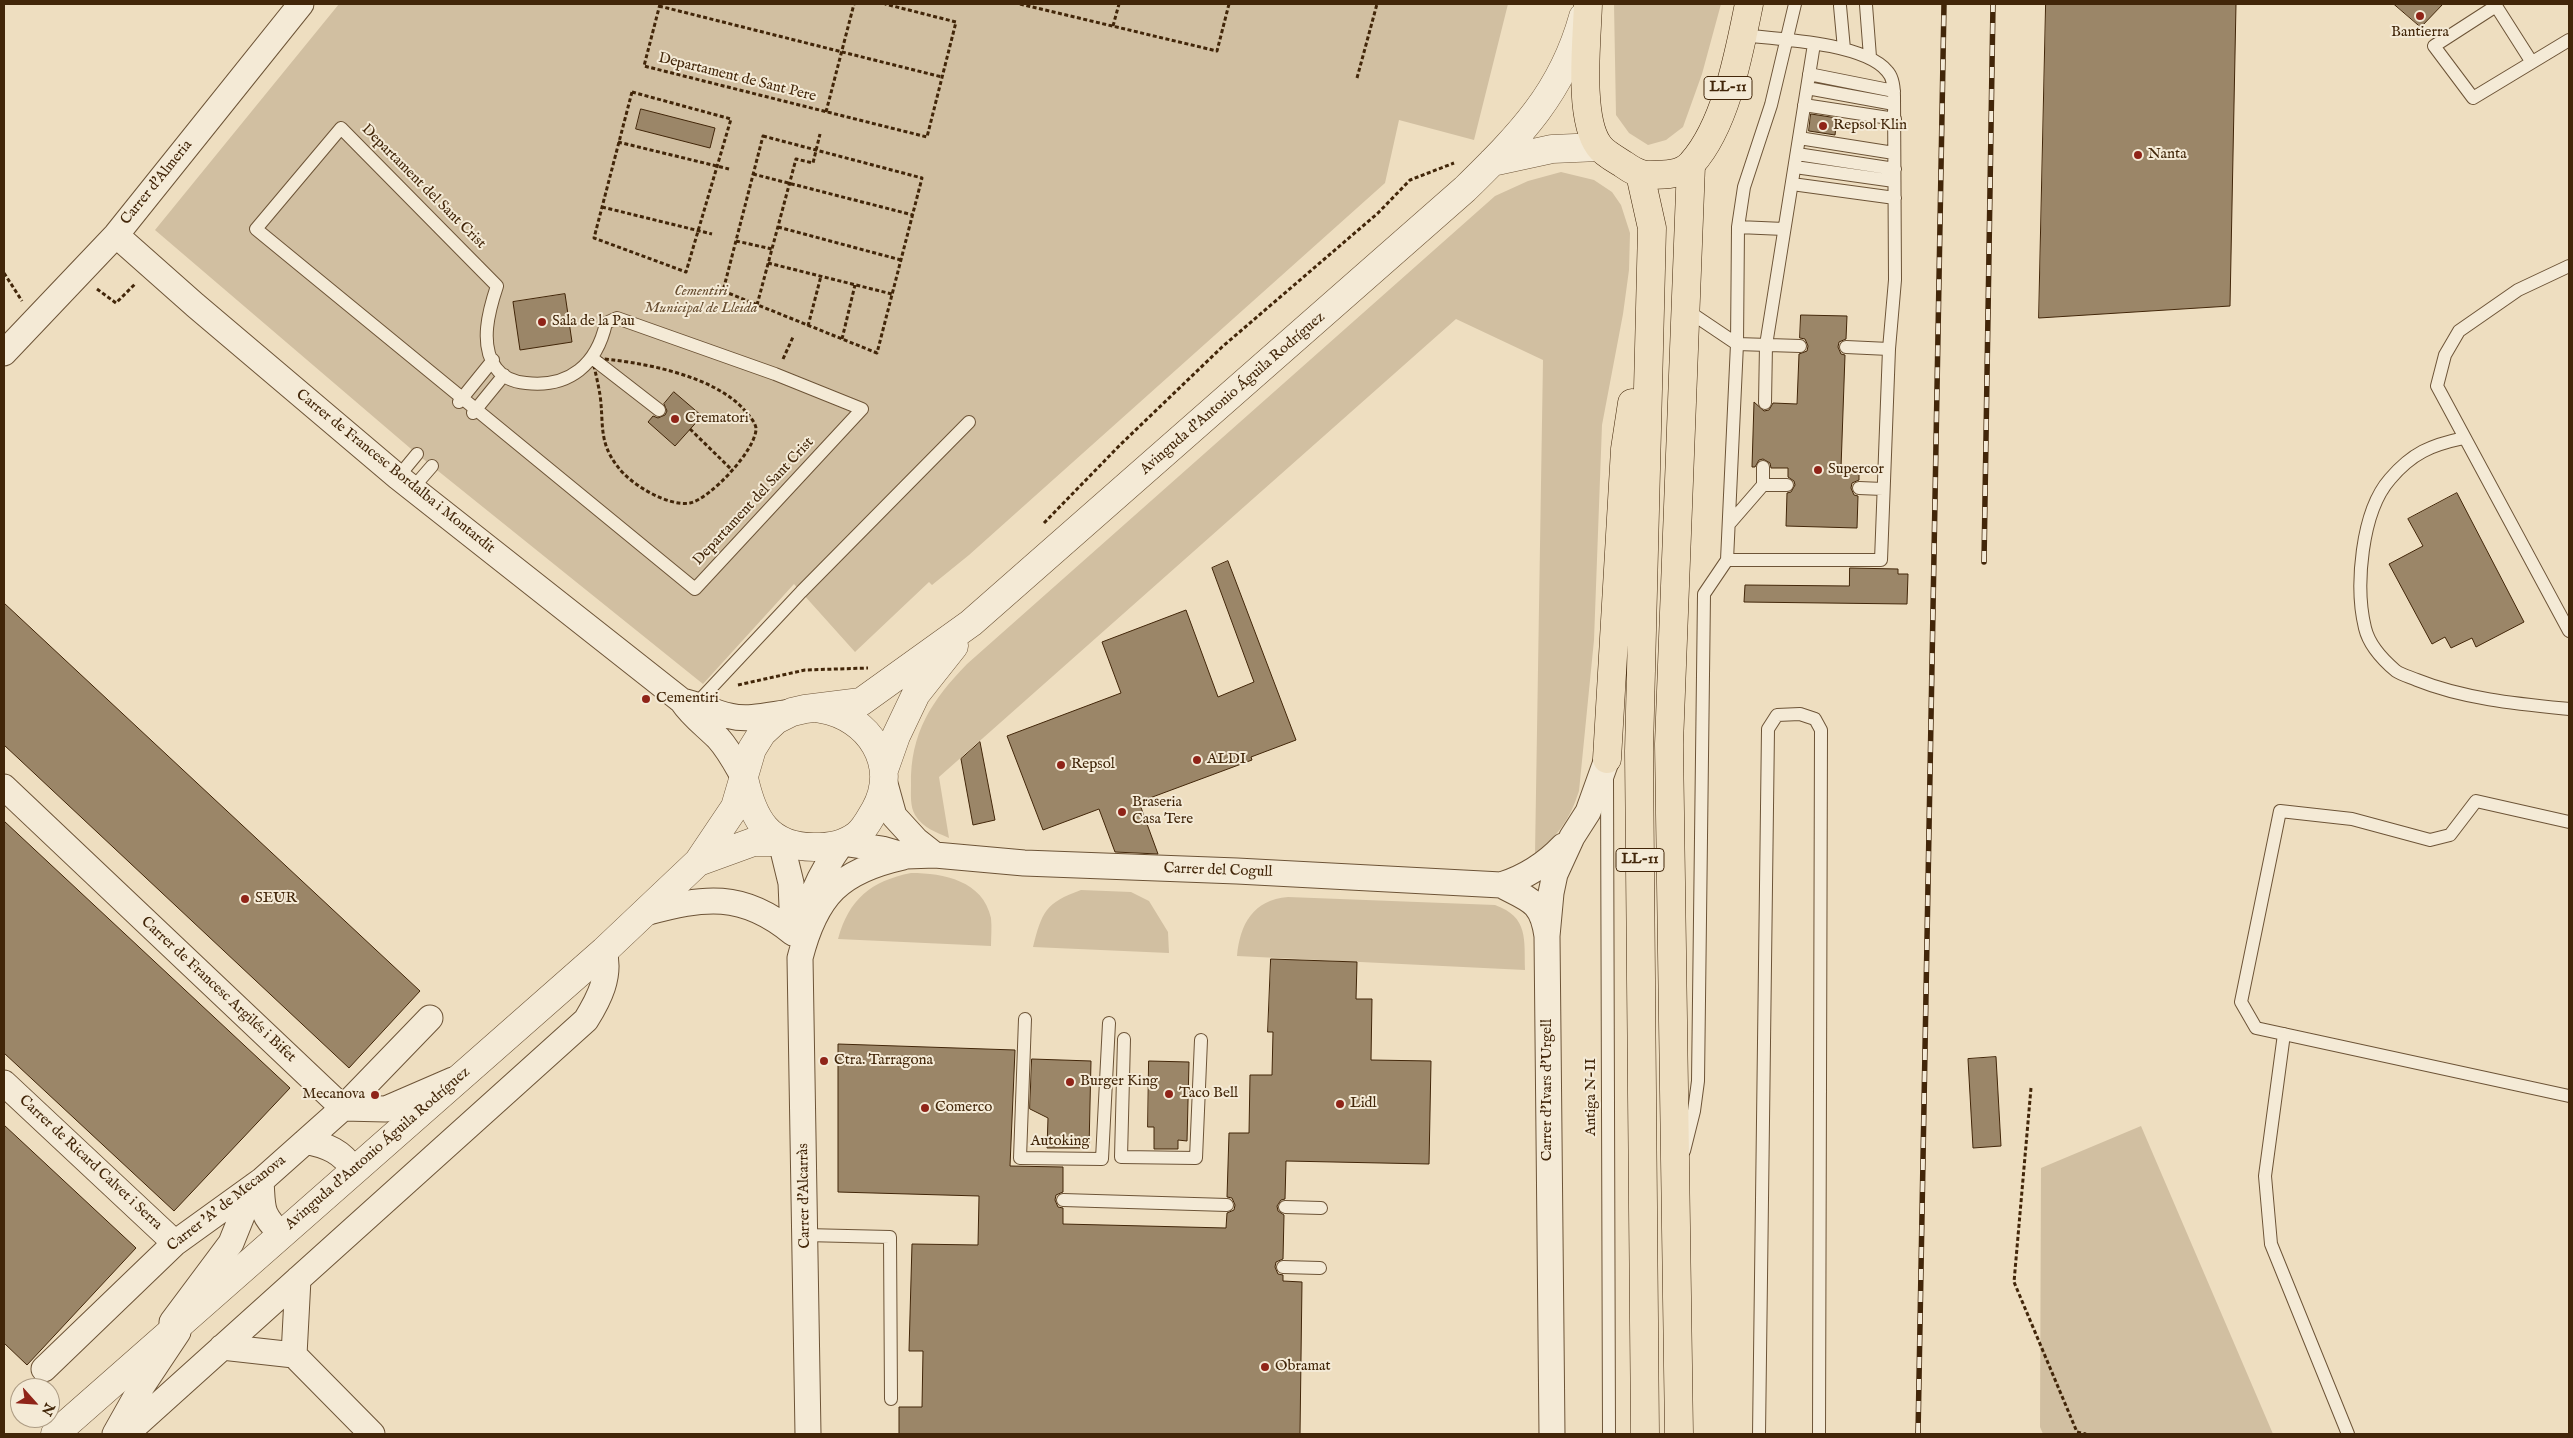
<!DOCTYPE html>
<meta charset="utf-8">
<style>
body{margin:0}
#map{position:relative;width:2573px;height:1438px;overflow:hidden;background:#eedec0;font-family:"IM FELL English",serif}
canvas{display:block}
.frame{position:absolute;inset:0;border:5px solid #422609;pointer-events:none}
.north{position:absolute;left:10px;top:1378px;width:50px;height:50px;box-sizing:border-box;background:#f4ead6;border:1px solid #ad9c84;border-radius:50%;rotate:116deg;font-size:14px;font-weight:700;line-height:20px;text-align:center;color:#422609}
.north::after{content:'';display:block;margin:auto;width:18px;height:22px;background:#8f2418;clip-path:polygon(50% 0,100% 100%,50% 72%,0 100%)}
</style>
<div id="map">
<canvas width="2573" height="1438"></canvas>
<div class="frame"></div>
<div class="north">N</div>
</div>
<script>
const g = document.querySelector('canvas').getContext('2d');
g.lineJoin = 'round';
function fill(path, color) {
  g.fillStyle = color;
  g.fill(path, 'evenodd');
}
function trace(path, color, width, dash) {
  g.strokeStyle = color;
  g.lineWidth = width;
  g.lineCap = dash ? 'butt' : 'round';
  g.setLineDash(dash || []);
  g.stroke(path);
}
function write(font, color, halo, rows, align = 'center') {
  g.font = font + ' "IM FELL English",serif';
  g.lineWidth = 4;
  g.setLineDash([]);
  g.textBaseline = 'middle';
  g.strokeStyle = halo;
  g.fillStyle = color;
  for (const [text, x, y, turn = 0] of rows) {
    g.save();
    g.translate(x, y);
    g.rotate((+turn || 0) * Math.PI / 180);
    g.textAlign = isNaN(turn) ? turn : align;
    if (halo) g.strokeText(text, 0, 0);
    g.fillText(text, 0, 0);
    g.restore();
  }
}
fill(new Path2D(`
 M 339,4 L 1508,4 L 1474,140 L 1399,120 L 1385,183 L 969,555 L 932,585 L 929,582 L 855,652 L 794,584 L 703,684 L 417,454 L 155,230 Z
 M 1614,4 L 1721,4 L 1702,74 L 1683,127 L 1666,140 L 1648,145 L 1629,133 L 1616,115 Z
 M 1561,172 L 1594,180 L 1612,192 L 1621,205 L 1630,233 L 1629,270 L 1623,314 L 1602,425 L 1594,640 L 1579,791 C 1570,819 1558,836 1535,854 L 1543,360 L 1456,319 L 939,777 L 949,838 C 936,832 923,828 915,815 C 910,806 911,795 911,785 C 910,733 932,700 967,664 L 1495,196 L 1528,181 Z
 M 911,873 C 944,873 983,881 991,918 C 992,927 991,937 991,946 L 838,939 C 849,899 871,881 911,873 Z
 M 1081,890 L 1131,892 L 1149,901 L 1168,932 L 1169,953 L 1033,947 C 1042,912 1045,903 1081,890 Z
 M 1288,897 L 1495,905 C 1529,917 1524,940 1525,970 L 1237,956 C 1240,924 1253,900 1288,897 Z
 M 2141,1126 L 2273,1434 L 2043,1434 L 2040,1427 L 2041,1168 Z`), '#d1bfa1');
const building = new Path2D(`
 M 2046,4 L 2236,4 L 2230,306 L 2039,318 Z
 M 2394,4 L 2443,4 L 2421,27 Z
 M 641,109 L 715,128 L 710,148 L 636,129 Z
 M 1811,114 L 1837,118 L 1835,135 L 1809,131 Z
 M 565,294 L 572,342 L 520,350 L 513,302 Z
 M 1801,315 L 1847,316 L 1846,339 L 1839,342 L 1838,347 L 1841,354 L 1845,355 L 1841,468 L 1859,468 L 1859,480 L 1852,483 L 1851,488 L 1854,495 L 1858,496 L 1857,528 L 1786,526 L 1787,493 L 1791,492 L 1795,485 L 1794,481 L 1788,477 L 1788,468 L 1771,468 L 1770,463 L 1763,459 L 1759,460 L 1755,467 L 1752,467 L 1754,402 L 1764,411 L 1769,410 L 1773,403 L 1797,404 L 1799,354 L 1807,351 L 1808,346 L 1805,339 L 1800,338 Z
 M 674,392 L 702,416 L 675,446 L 648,422 L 653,416 L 658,418 L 665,415 L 667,411 L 664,404 Z
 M 2457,493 L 2524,622 L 2476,647 L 2472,638 L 2451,648 L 2445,637 L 2432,644 L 2389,564 L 2423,546 L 2408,519 Z
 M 1228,561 L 1296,740 L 1251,757 L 1252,760 L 1139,802 L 1158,854 L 1115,852 L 1099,809 L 1043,830 L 1007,736 L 1121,693 L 1102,642 L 1186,610 L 1218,697 L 1254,682 L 1212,568 Z
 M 1850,568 L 1898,569 L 1898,574 L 1908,574 L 1907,604 L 1744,602 L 1745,585 L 1849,586 Z
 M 4,603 L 420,991 L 349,1068 L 4,745 Z
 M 980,742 L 995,820 L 973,825 L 961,759 Z
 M 4,821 L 290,1088 L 174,1211 L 4,1053 Z
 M 1271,959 L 1357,962 L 1356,999 L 1372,999 L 1371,1060 L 1431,1061 L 1429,1164 L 1286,1161 L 1285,1199 L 1281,1200 L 1277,1206 L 1278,1211 L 1284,1215 L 1283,1259 L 1276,1262 L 1275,1267 L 1278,1274 L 1283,1275 L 1283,1281 L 1302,1282 L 1300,1434 L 899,1434 L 899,1407 L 922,1407 L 923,1351 L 909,1351 L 912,1244 L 978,1245 L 979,1196 L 838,1192 L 838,1044 L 1015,1050 L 1010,1166 L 1063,1167 L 1063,1192 L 1056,1195 L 1055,1200 L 1058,1207 L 1063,1208 L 1063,1224 L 1226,1228 L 1227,1213 L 1234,1210 L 1235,1205 L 1232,1198 L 1227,1197 L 1229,1133 L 1249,1133 L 1250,1075 L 1272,1075 L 1273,1032 L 1268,1032 Z
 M 1996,1057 L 2001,1146 L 1973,1148 L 1968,1059 Z
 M 1032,1059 L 1091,1061 L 1089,1148 L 1047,1148 L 1048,1118 L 1030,1109 Z
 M 1149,1061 L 1189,1062 L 1187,1141 L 1178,1140 L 1178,1149 L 1154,1149 L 1154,1127 L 1148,1127 Z
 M 4,1125 L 136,1248 L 27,1365 L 4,1343 Z`);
fill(building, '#9b8668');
trace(building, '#422609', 1);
const service = new Path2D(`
 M 1795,4 L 1771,105 L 1744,187 L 1738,227 L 1737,344 L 1800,346
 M 1866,5 L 1870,57
 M 1840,6 L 1844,49
 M 2531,61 L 2496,6 L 2434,46 L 2473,98 L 2569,40
 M 1809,74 L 1894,91
 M 1807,88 L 1894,104
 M 1804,105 L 1895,119
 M 341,128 L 497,286 C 489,310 479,345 496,368 C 503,378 515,382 526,383 C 570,388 597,364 606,323 L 617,318 L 775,374 L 862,409 L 695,589 L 256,229 Z
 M 1799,138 L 1894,153
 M 1797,154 L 1895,169
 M 1795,167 L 1894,181
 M 1792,184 L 1895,198
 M 1738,227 L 1784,229
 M 2569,266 L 2518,290 L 2459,331 L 2445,355 L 2437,386 L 2569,631
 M 1846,347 L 1889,349
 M 592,358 L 659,410
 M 459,402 L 493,360
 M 1765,403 L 1766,345 L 1814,44
 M 473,413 L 504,375
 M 2464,438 C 2431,445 2412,453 2390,479 C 2361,512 2355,587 2365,628 C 2369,645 2383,660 2396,671 C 2402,675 2410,677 2417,680 C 2464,699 2519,704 2569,709
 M 398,477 L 417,454
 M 1763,485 L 1763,467
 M 1859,488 L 1883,489
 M 412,489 L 432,466
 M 1730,523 L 1763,485 L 1787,485
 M 1727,560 L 1881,560 L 1889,349 L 1895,280 L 1894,96 C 1894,88 1893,77 1887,71 C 1864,43 1778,39 1742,35
 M 697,703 L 801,592 L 969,422
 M 1607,779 L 1609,1434
 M 2569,822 L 2476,801 L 2450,835 L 2430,840 L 2352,819 L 2280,811 L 2241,1002 L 2256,1028 L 2569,1096
 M 1025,1019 L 1020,1158 L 1102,1159 L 1109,1023
 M 2284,1034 L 2265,1176 L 2271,1244 L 2348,1434
 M 1124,1039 L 1121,1157 L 1196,1158 L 1201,1040
 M 1684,1151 L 1694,1111 L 1698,1081 L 1704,594 L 1727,560 L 1737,344 L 1685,309
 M 1063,1200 L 1227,1205
 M 1285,1207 L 1321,1208
 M 805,1235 L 890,1237 L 891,1399
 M 1283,1267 L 1320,1268
 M 1759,1434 L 1768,729 L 1777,715 L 1800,714 L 1815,719 L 1821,730 L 1819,1434`);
const minor = new Path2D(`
 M 116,235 L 195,305 L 398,477 L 682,701 C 692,716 705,725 718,738 C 729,750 736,764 744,778
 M 4,353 L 116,235 L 301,4
 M 682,701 C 699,704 713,713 730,716 C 749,721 773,714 792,712
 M 884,780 L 894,816 L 916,840 L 935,855
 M 4,787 L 343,1108 L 386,1109 L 453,1080
 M 781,842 L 791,883 L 793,931
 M 1501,885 C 1526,877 1545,865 1563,846
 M 645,913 C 704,897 742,891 793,933
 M 804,941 C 805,902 820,874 842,843 L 882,849 L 906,856 L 935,855 L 1024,863 L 1237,871 L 1501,885 C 1530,900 1542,901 1547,936
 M 4,1083 L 175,1243
 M 306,1141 C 328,1146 341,1151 354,1170
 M 261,1181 C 263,1209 260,1213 281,1234
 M 172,1322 L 231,1243 L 254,1186
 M 222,1347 L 294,1355 L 372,1434
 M 294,1355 L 298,1279
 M 44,1369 L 175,1243 L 261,1181 L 343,1108 L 430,1018
 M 115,1434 L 142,1386 L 178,1332
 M 126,1434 L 586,1020 C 599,999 611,976 604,951
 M 808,1434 L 800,958 C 816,895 840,871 903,857
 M 1552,1434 L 1547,936 L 1551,893 L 1555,874 L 1572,837 L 1588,812 L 1607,759`);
const tertiary = new Path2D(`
 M 1492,162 L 1552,149 L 1599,147
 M 884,770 L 896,736 L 916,694 L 954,646
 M 744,778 C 753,819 768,847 814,847 C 830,847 844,845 857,835 C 865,829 870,818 875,810 C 900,764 869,717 821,709
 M 698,862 L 753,842 L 781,842
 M 55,1434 L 604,951 L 698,862 L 735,807 L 752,749 L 762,733 L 776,720 L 792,712 L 805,709 L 861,702 L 971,623 L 1465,189 C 1520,135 1562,93 1583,17`);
const primary = new Path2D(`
 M 1588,4 C 1587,39 1578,118 1599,146 C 1604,153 1615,159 1623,164 C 1630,169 1638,174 1646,175 C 1662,175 1681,176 1692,163 C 1726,125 1739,53 1749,4`);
const trunk = new Path2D(`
 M 1640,174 L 1652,228 L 1639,751 L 1645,1434
 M 1607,759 L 1625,449 L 1632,403
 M 1679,1434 L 1669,744 L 1691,165`);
trace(service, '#6d5437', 14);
trace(minor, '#6d5437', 27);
trace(tertiary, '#6d5437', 29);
trace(primary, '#422609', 29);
trace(trunk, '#422609', 29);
trace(new Path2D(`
 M 660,4 L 644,66 L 927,137 L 956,22 L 885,4
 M 1020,4 L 1217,51 L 1229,4
 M 659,6 L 942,77
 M 1113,26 L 1119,4
 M 1357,78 L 1377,4
 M 632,92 L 731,119 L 686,272 L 594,238 Z
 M 826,112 L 854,4
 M 763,136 L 922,178 L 877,353 L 723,291 Z
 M 618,142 L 729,169
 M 753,174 L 913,215
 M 602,207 L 712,234
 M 778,227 L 901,260
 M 736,241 L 772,249
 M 768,263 L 892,294
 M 4,273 L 22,301
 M 97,289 L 116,303 L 135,284
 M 757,305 L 796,159 L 813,163 L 820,134
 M 808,326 L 821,276
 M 842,339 L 855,285
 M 592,358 C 638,361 716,375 746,412 C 750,417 755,422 756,428 C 757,449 710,499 690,503 C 668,507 630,484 618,467 C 598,442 604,423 600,395 C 598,383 595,370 592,358 Z
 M 783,359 L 793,337
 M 690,429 L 732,470
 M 1044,523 L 1120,445 L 1222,347 L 1378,213 L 1410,180 L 1454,163
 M 738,685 L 805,670 L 868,668
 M 2031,1088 L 2014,1282 L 2077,1432 L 2086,1434`), '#422609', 3, [4, 2.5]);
trace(service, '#f4ead6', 12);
trace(minor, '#f4ead6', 25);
trace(tertiary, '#f4ead6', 28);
trace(primary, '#eedec0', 28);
trace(trunk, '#eedec0', 28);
const rail = new Path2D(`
 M 1984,562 L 1993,4
 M 1918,1434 L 1944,4`);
trace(rail, '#422609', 5.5);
trace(rail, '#f4ead6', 4, [11]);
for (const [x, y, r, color] of [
 [2420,16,5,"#8f2418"],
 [1823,126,5,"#8f2418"],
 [2138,155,5,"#8f2418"],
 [542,322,5,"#8f2418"],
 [675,419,5,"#8f2418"],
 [1818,470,5,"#8f2418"],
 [646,699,5,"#8f2418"],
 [1197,760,5,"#8f2418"],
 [1061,765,5,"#8f2418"],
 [1122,812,5,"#8f2418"],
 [245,899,5,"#8f2418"],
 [824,1061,5,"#8f2418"],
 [1070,1082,5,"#8f2418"],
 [1169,1094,5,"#8f2418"],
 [375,1095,5,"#8f2418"],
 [1340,1104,5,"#8f2418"],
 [925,1108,5,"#8f2418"],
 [1265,1367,5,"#8f2418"]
]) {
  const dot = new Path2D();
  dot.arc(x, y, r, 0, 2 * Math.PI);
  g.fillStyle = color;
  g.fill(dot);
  trace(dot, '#f4ead6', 2);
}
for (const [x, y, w] of [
 [1728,88,48],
 [1640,860,48]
]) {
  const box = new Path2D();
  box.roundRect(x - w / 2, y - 11.5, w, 23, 4);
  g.fillStyle = '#f4ead6';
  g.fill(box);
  trace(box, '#422609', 1);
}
write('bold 14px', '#422609', null, [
 ["LL-11",1728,88],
 ["LL-11",1640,860]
]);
write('15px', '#422609', '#f4ead6', [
 ["Bantierra",2420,33,"center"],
 ["Repsol Klin",1833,126],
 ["Nanta",2148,155],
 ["Sala de la Pau",552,322],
 ["Crematori",685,419],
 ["Supercor",1828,470],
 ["Cementiri",656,699],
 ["ALDI",1207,760],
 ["Repsol",1071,765],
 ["Braseria",1132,803],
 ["Casa Tere",1132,820],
 ["SEUR",255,899],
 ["Ctra. Tarragona",834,1061],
 ["Burger King",1080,1082],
 ["Taco Bell",1179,1094],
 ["Mecanova",365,1095,"right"],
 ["Lidl",1350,1104],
 ["Comerco",935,1108],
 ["Obramat",1275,1367]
], 'left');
write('15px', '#422609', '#f4ead6', [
 ["Departament de Sant Pere",737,78,14],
 ["Carrer d'Almeria",157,183,-51],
 ["Departament del Sant Crist",423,187,45],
 ["Avinguda d'Antonio Águila Rodríguez",1233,394,-41],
 ["Carrer de Francesc Bordalba i Montardit",395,472,39],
 ["Departament del Sant Crist",754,502,-47],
 ["Carrer del Cogull",1218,871,2],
 ["Carrer de Francesc Argilés i Bifet",218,990,43],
 ["Carrer d'Ivars d'Urgell",1548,1090,-90],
 ["Antiga N-II",1592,1097,-90],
 ["Autoking",1060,1142],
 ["Avinguda d'Antonio Águila Rodríguez",378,1149,-41],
 ["Carrer de Ricard Calvet i Serra",90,1163,43],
 ["Carrer d'Alcarràs",805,1196,-91],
 ["Carrer 'A' de Mecanova",227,1204,-38]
]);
write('italic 15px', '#664c2f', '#f4ead6', [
 ["Cementiri",701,292],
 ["Municipal de Lleida",701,309]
]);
</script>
